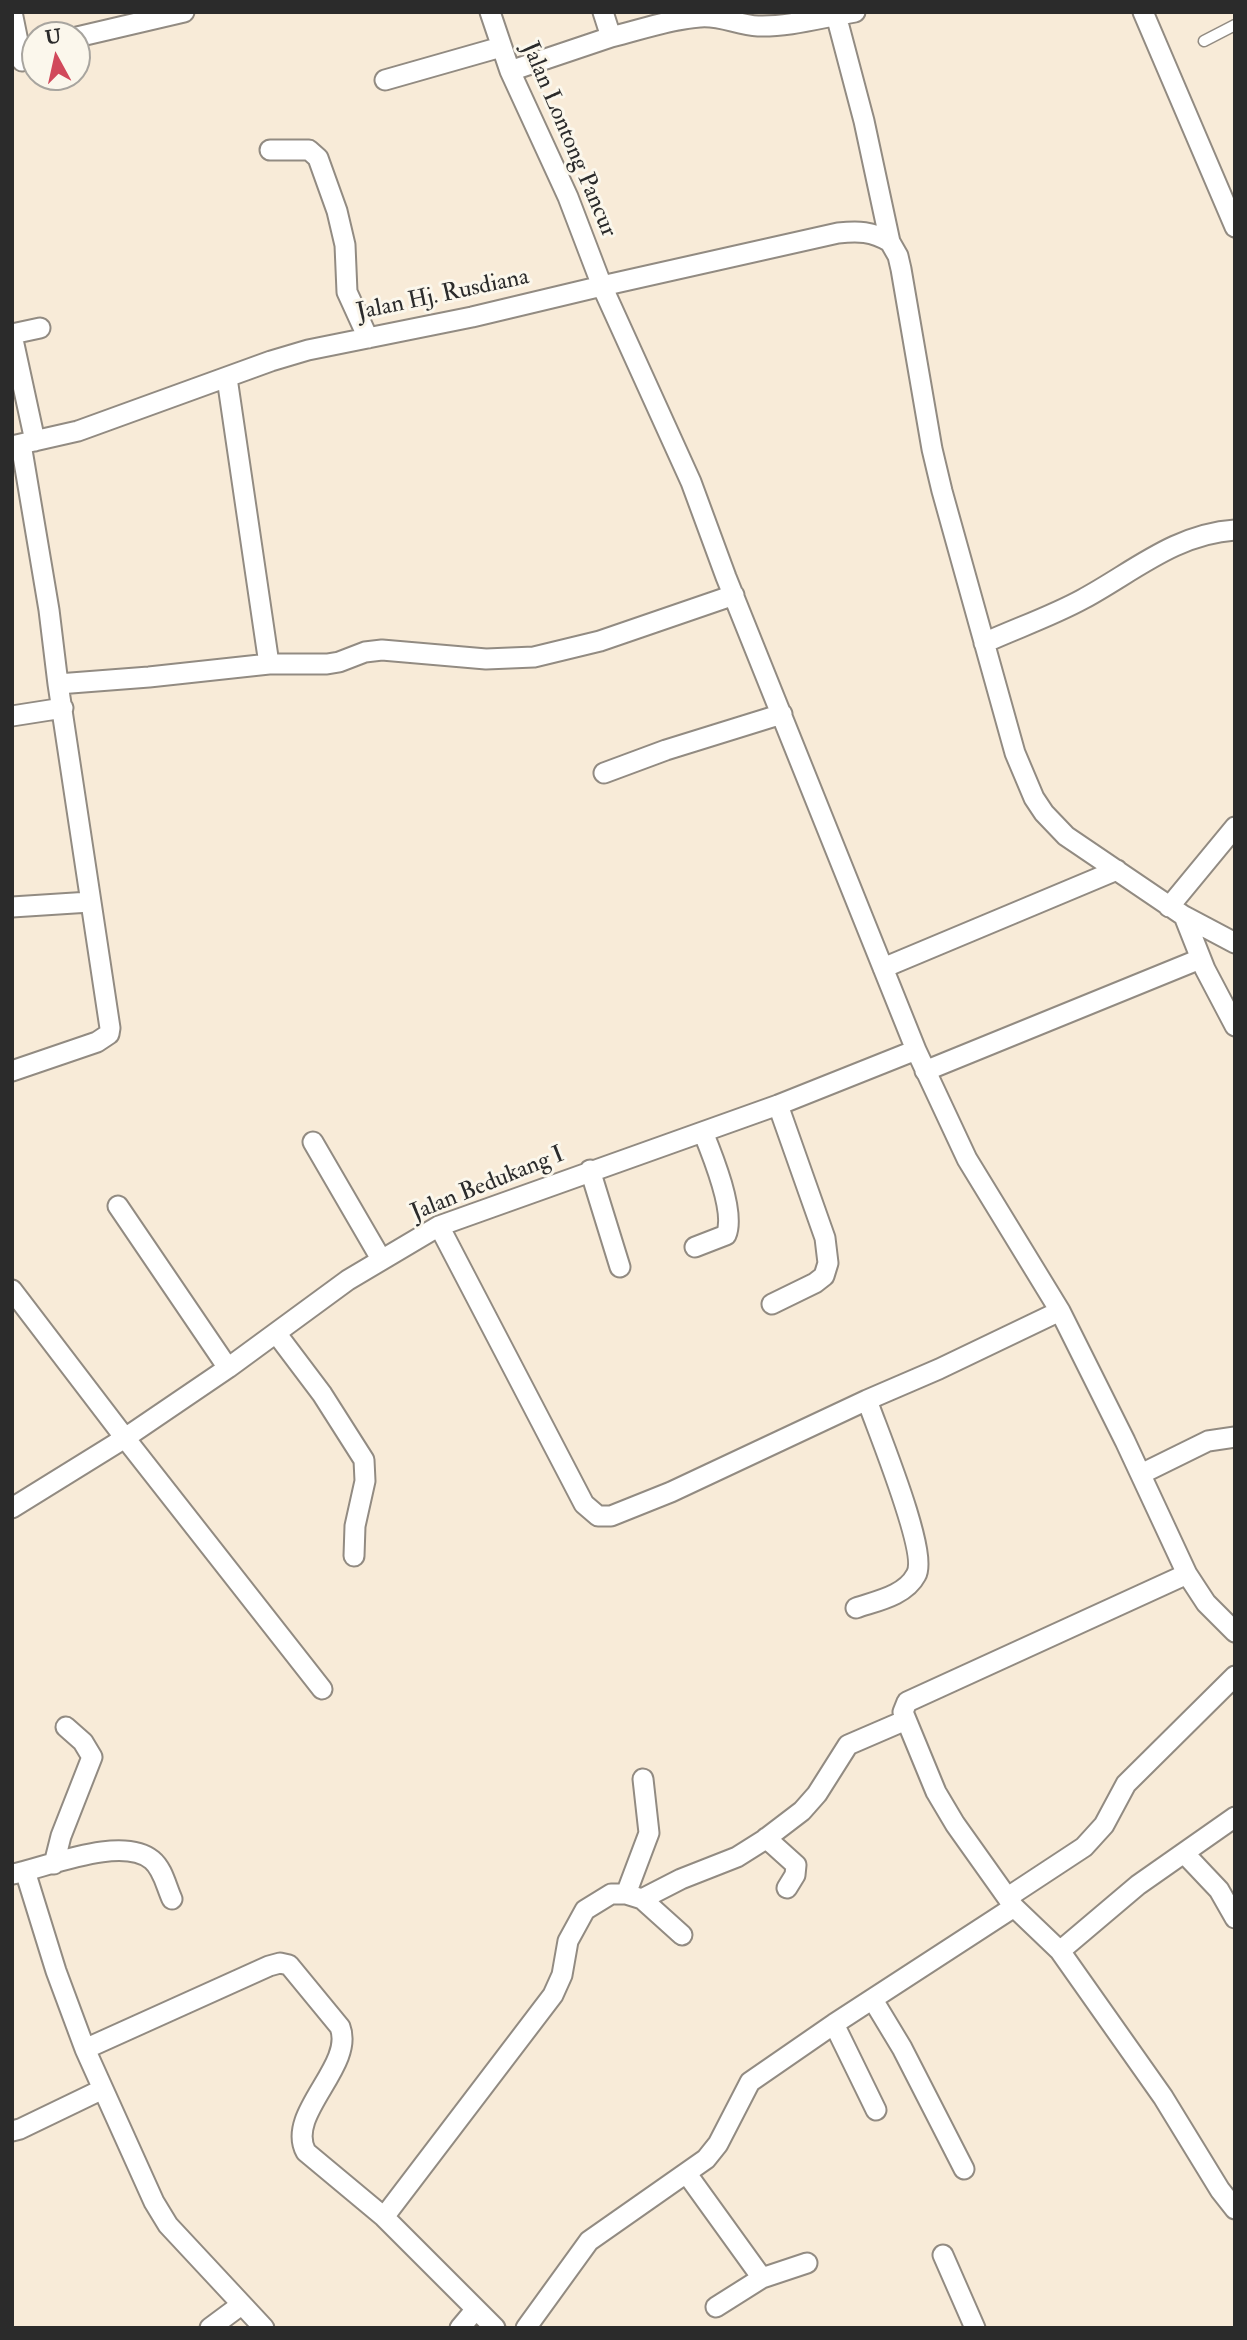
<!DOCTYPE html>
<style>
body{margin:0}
#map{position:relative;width:1247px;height:2340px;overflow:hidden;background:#f8ebd8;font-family:"IM FELL Double Pica",serif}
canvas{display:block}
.frame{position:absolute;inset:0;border:14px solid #2b2b2b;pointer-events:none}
.north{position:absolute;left:21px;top:21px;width:70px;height:70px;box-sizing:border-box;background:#fbf7ec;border:2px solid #a8a59f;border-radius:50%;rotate:352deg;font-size:19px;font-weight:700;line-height:28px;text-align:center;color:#2b2b2b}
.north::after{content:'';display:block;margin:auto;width:24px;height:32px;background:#d1495b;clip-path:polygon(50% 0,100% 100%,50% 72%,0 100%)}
</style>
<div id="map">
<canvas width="1247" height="2340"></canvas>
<div class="frame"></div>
<div class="north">U</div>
</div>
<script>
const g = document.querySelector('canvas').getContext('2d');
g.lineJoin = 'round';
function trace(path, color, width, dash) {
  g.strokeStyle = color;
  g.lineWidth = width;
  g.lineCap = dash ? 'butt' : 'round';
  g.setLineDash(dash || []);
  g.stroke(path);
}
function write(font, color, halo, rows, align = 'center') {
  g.font = font + ' "IM FELL Double Pica",serif';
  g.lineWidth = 6;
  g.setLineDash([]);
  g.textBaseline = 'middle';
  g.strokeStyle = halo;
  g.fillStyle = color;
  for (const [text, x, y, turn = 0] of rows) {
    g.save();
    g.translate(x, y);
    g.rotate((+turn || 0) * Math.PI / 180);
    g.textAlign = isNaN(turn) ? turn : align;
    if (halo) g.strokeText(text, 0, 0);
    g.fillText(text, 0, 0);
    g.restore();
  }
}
const service = new Path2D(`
 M 1204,41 L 1235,25`);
const minor = new Path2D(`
 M 12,12 L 22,61
 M 490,12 L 510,71 L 568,197 L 602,286 L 691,482 L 726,577 L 916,1050 L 967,1159 L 1060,1311 L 1125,1441 L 1187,1574 L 1206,1603 L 1235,1632
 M 1143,12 L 1235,227
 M 836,15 L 864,121 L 890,242 L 898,256 L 901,269 L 932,449 L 942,491 L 1015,753 L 1034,798 L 1044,813 L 1066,836 L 1184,916 L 1235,943
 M 77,37 L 184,12
 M 611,37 C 640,30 670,19 700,17 C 720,15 738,25 758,26 C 790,27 823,17 855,12
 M 510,71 L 611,37 L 603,12
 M 385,80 L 501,47
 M 270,150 L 309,150 L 318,158 L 337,211 L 345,245 L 347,292 L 368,338
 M 12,334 L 40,328
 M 12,335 L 35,441
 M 227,378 L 269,664
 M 12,446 L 78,431 L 271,361 L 308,350 L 472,317 L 602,286 L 838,233 C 858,231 872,231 890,242
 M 984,643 C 1017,628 1052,616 1083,599 C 1133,572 1175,534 1235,530
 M 58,684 L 149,677 L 269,664 L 327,664 L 339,662 L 365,652 L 382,650 L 486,659 L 534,657 L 600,641 L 734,595
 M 12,716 L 63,708
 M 604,773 L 666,750 L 782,714
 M 12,907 L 90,902
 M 1169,907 L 1235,827
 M 1184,916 L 1205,969 L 1235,1026
 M 883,968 L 1117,870
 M 12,1071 L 97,1042 L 109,1034 L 110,1028 L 58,684 L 49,610 L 21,444
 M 925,1071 L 1200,959
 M 313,1142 L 381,1259
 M 590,1170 L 620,1267
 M 118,1206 L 228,1368
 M 439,1226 L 584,1504 L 598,1516 L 611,1516 L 671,1492 L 867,1400 L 939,1369 L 1060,1311
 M 695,1247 L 726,1235 C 736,1213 712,1154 703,1132
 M 12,1290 L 125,1438 L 322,1689
 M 772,1304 L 815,1283 L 824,1276 L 828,1263 L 825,1238 L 778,1105
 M 276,1333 L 322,1394 L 364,1460 L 365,1481 L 355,1526 L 354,1556
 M 1141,1474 L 1208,1441 L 1235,1437
 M 12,1508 L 125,1438 L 228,1368 L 348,1280 L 439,1226 L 778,1105 L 916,1050
 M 1187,1574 L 907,1702 L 903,1712 L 936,1792 L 955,1824 L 1014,1907 L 1060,1951 L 1163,2097 L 1220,2190 L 1235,2209
 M 856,1608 C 876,1601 905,1596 916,1575 C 929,1553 877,1429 867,1400
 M 766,1838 L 796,1865 L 795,1875 L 787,1888
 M 1184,1853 L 1219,1890 L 1235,1918
 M 54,1864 L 61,1836 L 92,1757 L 83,1742 L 66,1727
 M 25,1871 L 56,1971 L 85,2049 L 154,2202 L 168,2225 L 264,2328
 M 13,1874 C 47,1867 122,1835 152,1860 C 163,1869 166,1886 172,1899
 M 626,1894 L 649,1833 L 643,1779
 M 1008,1897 L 1084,1847 L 1104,1825 L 1126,1784 L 1235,1676
 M 642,1899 L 681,1879 L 737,1857 L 764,1840 L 802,1811 L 817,1794 L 848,1745 L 906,1720
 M 1060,1951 L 1138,1885 L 1235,1817
 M 873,2000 L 902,2048 L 964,2169
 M 834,2024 L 876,2110
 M 85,2049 L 269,1966 L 280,1963 L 289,1965 L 340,2027 C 355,2066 285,2114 306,2152 L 384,2217 L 495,2328
 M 12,2131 L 20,2129 L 103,2089
 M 687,2174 L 762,2278 L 807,2263
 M 384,2217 L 553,1995 L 562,1975 L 568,1941 L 585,1910 L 611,1894 L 626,1894 L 642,1899 L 682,1935
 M 943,2255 L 975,2328
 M 716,2307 L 762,2278
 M 210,2328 L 241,2305
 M 460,2328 L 476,2309
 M 526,2328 L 589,2241 L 706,2159 L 718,2144 L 750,2082 L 834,2024 L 1014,1907`);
trace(service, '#928b82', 13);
trace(minor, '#928b82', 23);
trace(service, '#fff', 10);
trace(minor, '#fff', 19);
write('24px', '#2b2b2b', '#fbf7ec', [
 ["Jalan Lontong Pancur",568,140,67],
 ["Jalan Hj. Rusdiana",443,296,-12],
 ["Jalan Bedukang I",488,1185,-22]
]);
</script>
